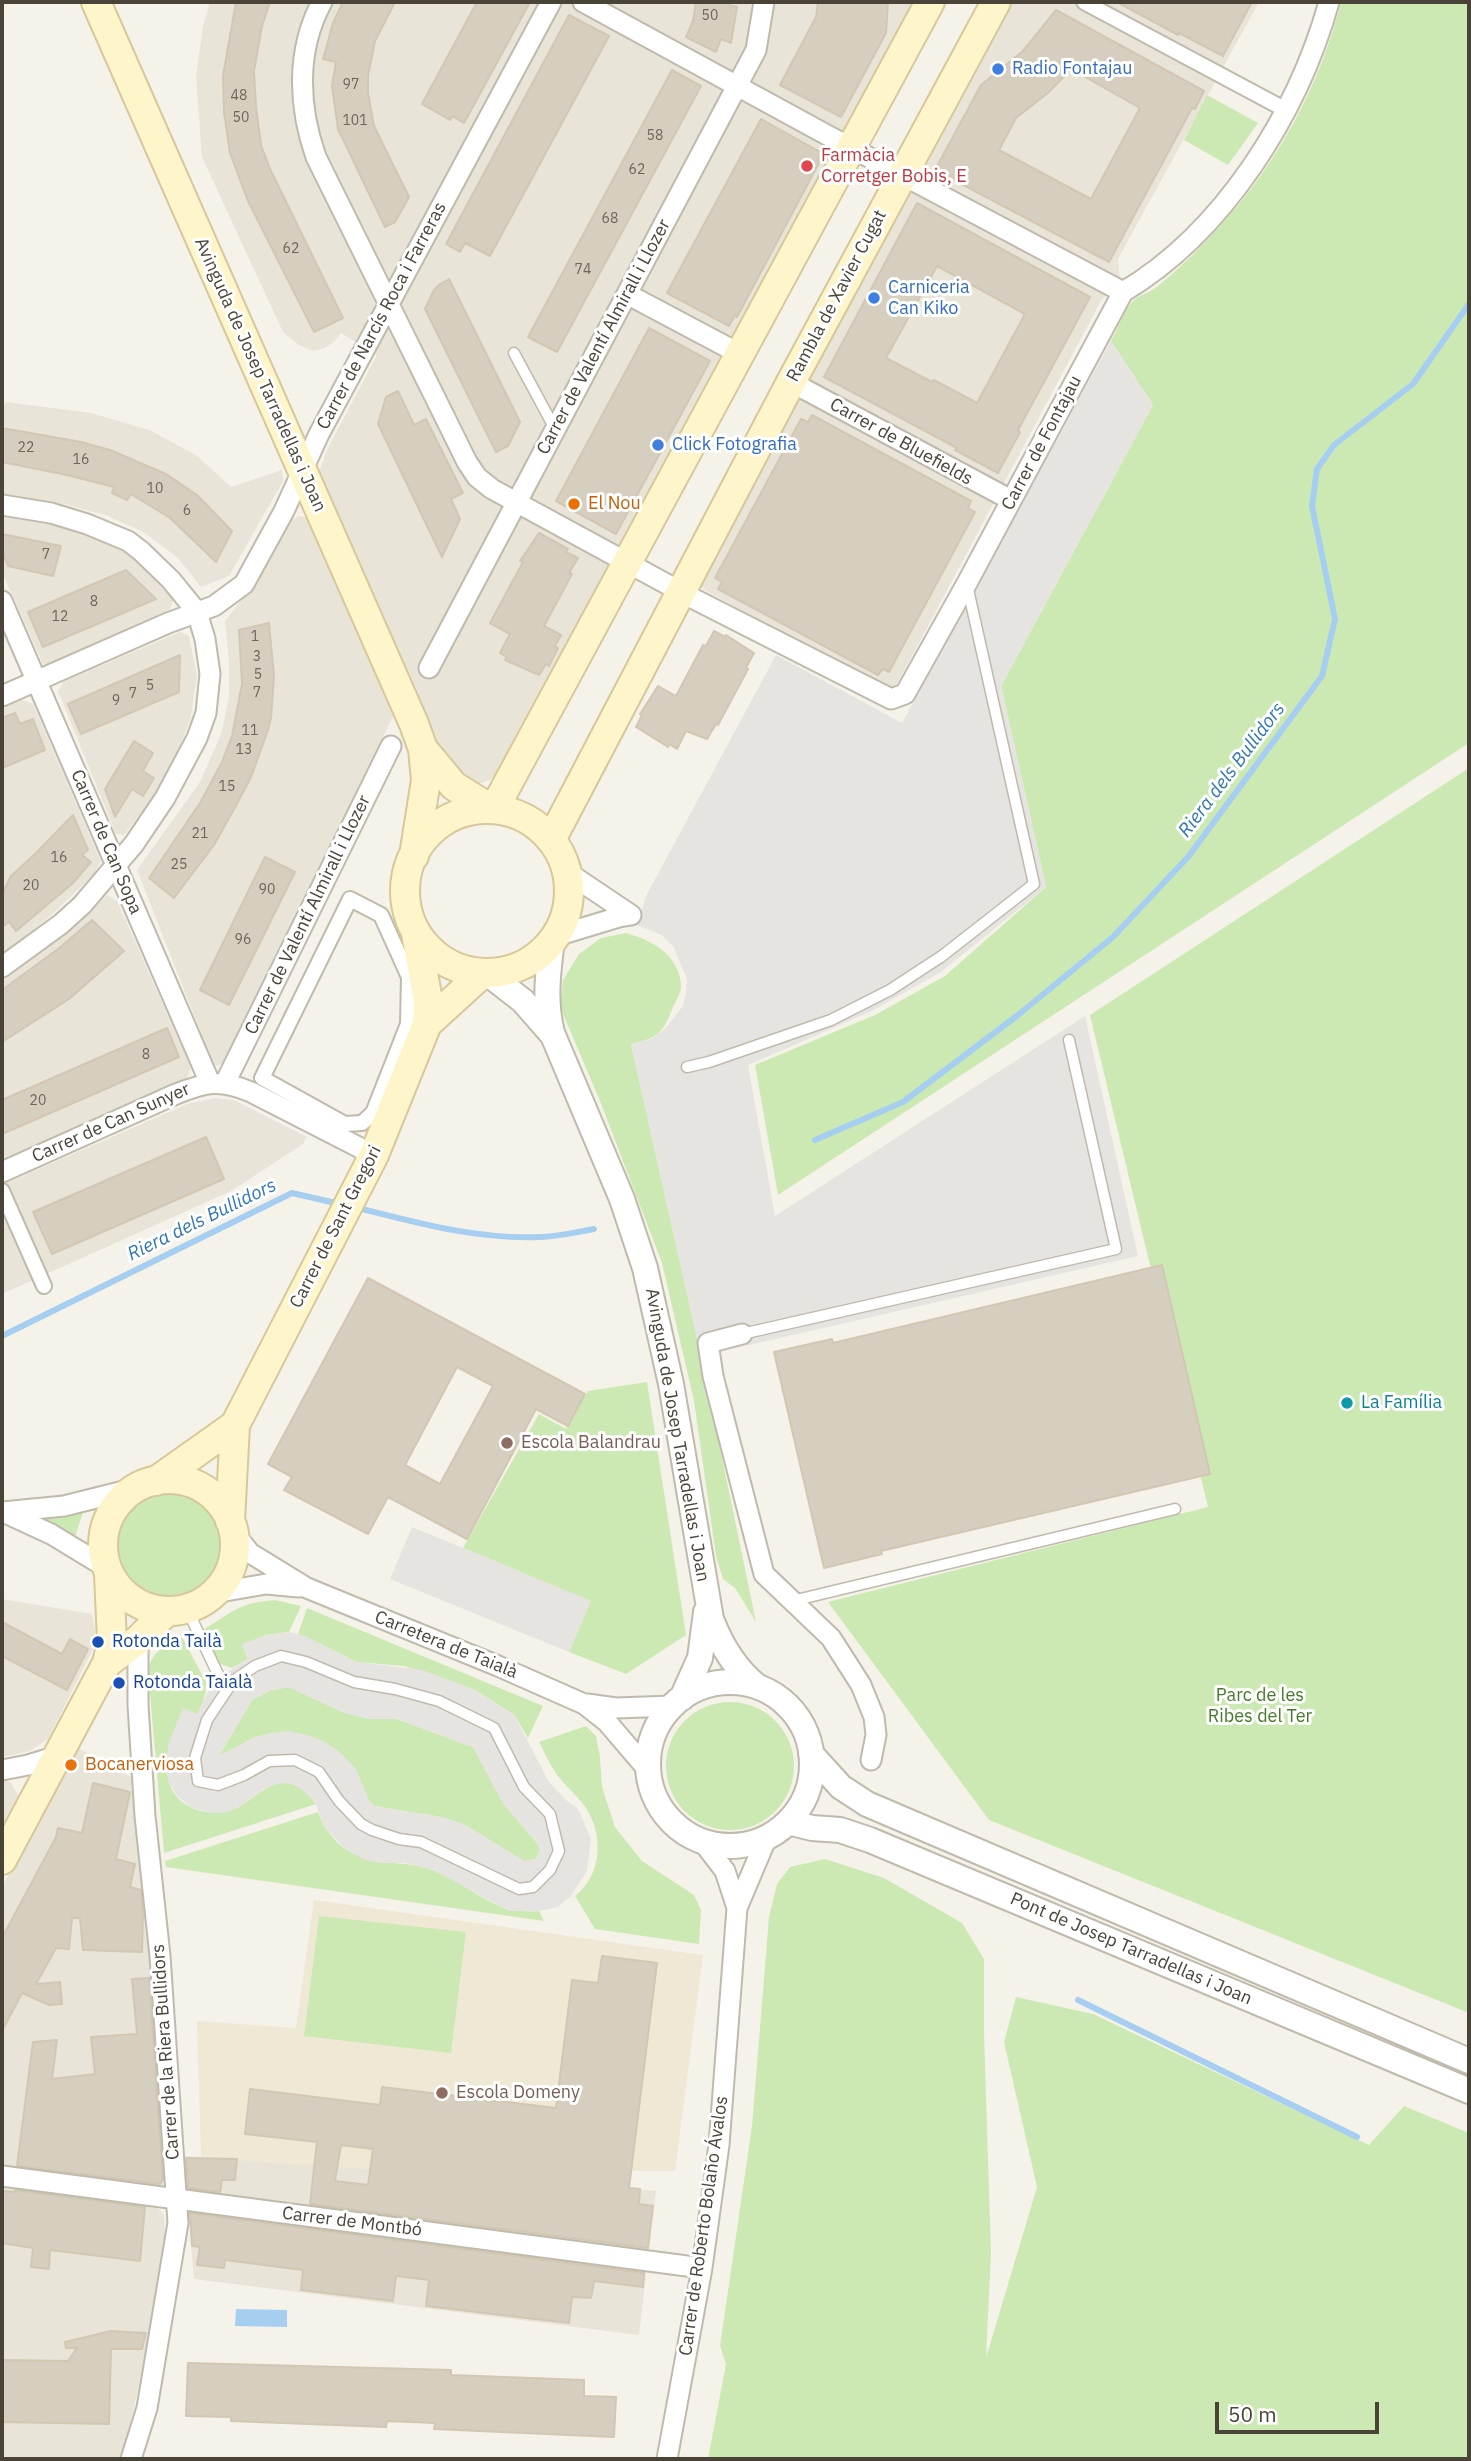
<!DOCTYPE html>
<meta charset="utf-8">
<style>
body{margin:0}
#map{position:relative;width:1471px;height:2461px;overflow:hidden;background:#f5f2ea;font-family:"IBM Plex Sans",sans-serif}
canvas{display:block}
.frame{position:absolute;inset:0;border:4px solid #494338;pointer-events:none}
.scale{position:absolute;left:1215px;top:2402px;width:164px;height:32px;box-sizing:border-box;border:4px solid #494338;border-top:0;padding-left:9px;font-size:21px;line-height:24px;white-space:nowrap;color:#494338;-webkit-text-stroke:5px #fff;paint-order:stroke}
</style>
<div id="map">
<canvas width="1471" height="2461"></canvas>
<div class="frame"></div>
<div class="scale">50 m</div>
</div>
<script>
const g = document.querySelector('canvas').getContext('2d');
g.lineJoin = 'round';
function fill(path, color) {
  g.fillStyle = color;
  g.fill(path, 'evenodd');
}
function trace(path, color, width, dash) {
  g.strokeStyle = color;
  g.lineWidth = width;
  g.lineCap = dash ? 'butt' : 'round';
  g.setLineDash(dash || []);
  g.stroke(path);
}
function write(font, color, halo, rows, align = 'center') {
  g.font = font + ' "IBM Plex Sans",sans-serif';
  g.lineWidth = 6;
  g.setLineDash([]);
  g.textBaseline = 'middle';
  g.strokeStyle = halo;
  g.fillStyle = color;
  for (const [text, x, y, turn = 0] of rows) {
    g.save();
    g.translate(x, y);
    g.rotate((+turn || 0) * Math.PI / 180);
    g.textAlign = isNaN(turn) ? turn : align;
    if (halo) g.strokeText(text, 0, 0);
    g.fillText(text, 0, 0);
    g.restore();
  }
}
fill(new Path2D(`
 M 210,2 L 919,2 L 500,776 L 479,784 L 462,779 L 446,759 L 411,691 L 317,478 L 327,450 L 377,355 L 341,333 L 334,342 L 323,349 L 313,351 L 299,345 L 283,332 L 202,157 L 196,77 L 203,26 Z
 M 1010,2 L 1259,2 L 1118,259 L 1120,282 L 1102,299 L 896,686 L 889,691 L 703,589 L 700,582 Z
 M 6,402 L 91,413 L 149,430 L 196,455 L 231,487 L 282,470 L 283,481 L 229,576 L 201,587 L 178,558 L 145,533 L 108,516 L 64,504 L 2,494 L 2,409 Z
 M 2,513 L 52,523 L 95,535 L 119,545 L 139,559 L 168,586 L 174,598 L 170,609 L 48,666 L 43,664 L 2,572 Z
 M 299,516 L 313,519 L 395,712 L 226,1063 L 214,1066 L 137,870 L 200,782 L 221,734 L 229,697 L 229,662 L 225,621 L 257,580 L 287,523 Z
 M 180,632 L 189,636 L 197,676 L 190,721 L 177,753 L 153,798 L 124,835 L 116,834 L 58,691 L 63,682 Z
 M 22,700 L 33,704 L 101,861 L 95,873 L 58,909 L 25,937 L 2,953 L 2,708 Z
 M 107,895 L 117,901 L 191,1067 L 187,1079 L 2,1159 L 2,979 L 31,959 L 86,915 Z
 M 215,1098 L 234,1100 L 307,1137 L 303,1144 L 231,1191 L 2,1294 L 2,1185 L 187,1104 Z
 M 2,1599 L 92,1614 L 95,1630 L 93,1649 L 48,1739 L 30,1751 L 2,1757 Z
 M 76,1747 L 133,1778 L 169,2179 L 159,2192 L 2,2170 L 2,1887 Z
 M 2,1778 L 10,1782 L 19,1796 L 2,1833 Z
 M 183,2156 L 518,2179 L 656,2191 L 639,2335 L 194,2279 Z
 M 2,2183 L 141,2201 L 155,2206 L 164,2215 L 166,2241 L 153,2323 L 122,2459 L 2,2459 Z`), '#e9e4d8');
fill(new Path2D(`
 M 314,1900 L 703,1955 L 675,2171 L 608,2171 L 518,2179 L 201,2158 L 197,2021 L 296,2028 Z`), '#eee8d4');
fill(new Path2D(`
 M 1341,2 L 1469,2 L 1469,743 L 778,1195 L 755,1065 L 875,1015 L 945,976 L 1046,887 L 1001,686 L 1153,405 L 1111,341 C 1117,331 1126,306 1135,299 C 1142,294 1151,292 1158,286 C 1180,268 1201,247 1220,226 C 1278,163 1320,85 1341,2 Z
 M 1207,95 L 1258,123 L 1228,165 L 1184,140 Z
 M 1469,768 L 1469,2013 L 989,1820 L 828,1602 L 1208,1507 L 1090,1015 Z
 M 626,933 C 652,940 680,955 681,986 C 681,993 676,1001 673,1007 C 663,1033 659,1038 631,1044 L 701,1356 L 756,1622 L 735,1588 L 723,1579 L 716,1556 L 694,1401 L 662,1263 L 600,1101 L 560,1007 L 563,980 L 579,954 L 601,938 Z
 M 647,1382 L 686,1635 L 626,1674 L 569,1652 L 590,1601 L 463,1548 L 539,1414 L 566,1429 L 588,1391 Z
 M115 1546a54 54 0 1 1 108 0a54 54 0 1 1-108 0Z
 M 84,1509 L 74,1540 L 24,1515 Z
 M 275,1600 L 301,1606 L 289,1632 L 266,1635 L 242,1645 L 248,1659 L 232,1668 L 220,1664 L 201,1631 C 232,1613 236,1603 275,1600 Z
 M 307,1608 L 543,1706 L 528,1738 L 514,1715 L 475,1690 L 404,1666 L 357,1662 L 298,1634 Z
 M 182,1637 L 206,1682 C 208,1709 180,1739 166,1761 C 167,1773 168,1787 177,1797 C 194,1815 222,1817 242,1805 C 255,1797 265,1786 280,1783 C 296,1781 307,1792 316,1804 L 164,1853 L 148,1671 C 152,1651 165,1645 182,1637 Z
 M 289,1687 L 345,1713 L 371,1719 L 397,1719 L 473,1747 L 518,1821 L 538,1844 L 540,1851 L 536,1859 L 524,1861 L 463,1824 L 441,1817 L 374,1806 L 369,1801 L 355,1768 L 272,1733 L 253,1738 L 218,1757 L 252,1700 L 271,1690 Z
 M666 1766a64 64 0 1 1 128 0a64 64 0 1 1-128 0Z
 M 586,1726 L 596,1736 L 600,1757 L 602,1787 L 615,1827 L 642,1861 L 694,1895 L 701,1910 L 699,1944 L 595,1929 L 575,1896 C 602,1875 604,1836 586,1808 C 578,1796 566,1787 557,1775 C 550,1765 545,1753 539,1742 Z
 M 318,1812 C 324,1827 333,1841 347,1850 C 378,1869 404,1858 435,1871 C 475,1887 492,1915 539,1911 L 544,1921 L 166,1867 L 165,1861 Z
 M 825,1859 L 884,1878 L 962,1923 L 984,1959 L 984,2032 L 991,2253 L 986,2358 L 1037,2187 L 1004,2042 L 1016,1997 L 1093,2014 L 1369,2145 L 1404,2106 L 1469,2133 L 1469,2459 L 708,2459 L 726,2364 L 720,2346 L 752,2126 L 769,1917 L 777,1884 L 790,1867 Z
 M 319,1916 L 466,1932 L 451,2053 L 304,2036 Z`), '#cde9b3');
fill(new Path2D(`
 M 1111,341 L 1153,405 L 1001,686 L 1046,887 L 941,972 L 872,1011 L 748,1065 L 775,1216 L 1085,1016 L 1138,1256 L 701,1356 L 631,1044 L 651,1039 L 665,1029 L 683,1006 L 686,993 L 687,979 L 673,946 L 662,935 L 637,925 L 646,896 L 776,655 L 902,723 Z
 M 412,1527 L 591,1601 L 569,1652 L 390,1579 Z
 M 289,1632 L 305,1636 L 357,1662 L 422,1670 L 475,1690 L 514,1715 L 549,1782 L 566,1800 L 578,1809 L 591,1839 L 587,1871 L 571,1896 L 558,1907 L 539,1911 L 509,1911 L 434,1870 L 405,1863 L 382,1863 L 365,1860 L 344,1848 L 324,1827 L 316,1804 L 306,1792 L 293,1784 L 280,1783 L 264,1789 L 242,1805 L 228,1812 L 210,1813 L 193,1808 L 177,1796 L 168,1781 L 166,1761 L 169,1742 L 183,1708 L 197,1714 L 213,1681 L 248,1659 L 242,1644 L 267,1635 ZM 289,1687 L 345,1713 L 371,1719 L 397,1719 L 473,1747 L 503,1804 L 538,1844 L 540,1851 L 536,1859 L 524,1861 L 463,1824 L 441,1817 L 374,1806 L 369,1801 L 355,1768 L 342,1754 L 325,1742 L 308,1735 L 288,1731 L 272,1733 L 253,1738 L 219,1756 L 252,1700 L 271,1690 Z`), '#e6e4e1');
fill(new Path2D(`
 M 236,2309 L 287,2310 L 287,2327 L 235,2326 Z`), '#a6cef1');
trace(new Path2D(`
 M 815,1140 L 903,1102 L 1018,1015 L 1113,937 L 1188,857 L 1322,676 L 1335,619 L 1312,506 L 1317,469 L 1334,445 L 1413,384 L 1469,304
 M 354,1207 C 414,1222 477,1240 540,1237 C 558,1237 576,1232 594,1229
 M 2,1336 L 292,1193 L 340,1204
 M 1078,2000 L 1357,2137`), '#a6cef1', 6);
const building = new Path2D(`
 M 236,2 L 270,2 L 262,26 L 254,71 L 256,107 L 261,145 L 270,169 L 343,318 L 314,332 L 248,201 L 230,153 L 224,112 L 223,76 Z
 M 343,2 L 395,2 L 375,41 L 368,76 L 368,93 L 374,126 L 409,197 L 395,222 L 385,227 L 338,129 L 332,86 L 336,62 L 323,59 L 333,23 Z
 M 477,2 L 530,2 L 464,123 L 452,116 L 450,120 L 422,104 Z
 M 696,2 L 729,2 L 729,5 L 737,7 L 731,43 L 721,39 L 716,52 L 686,37 L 693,21 Z
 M 818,2 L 888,2 L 886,33 L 841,117 L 780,85 L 816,17 Z
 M 1117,2 L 1252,2 L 1223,56 L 1179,33 L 1178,35 Z
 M 1056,10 L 1204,91 L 1195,109 L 1192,108 L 1109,262 L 935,170 L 981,85 L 1023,51 ZM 1071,69 L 1140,108 L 1091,199 L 999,150 L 1016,118 L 1049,92 Z
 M 569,15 L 609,36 L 490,256 L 465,243 L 460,252 L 446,244 Z
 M 672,70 L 701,86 L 557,352 L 528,337 Z
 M 761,119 L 822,153 L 818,160 L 820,161 L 737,317 L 735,315 L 729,326 L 667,293 Z
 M 917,203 L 1090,297 L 1018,430 L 1020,432 L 998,473 L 955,450 L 957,448 L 824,377 ZM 937,266 L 1025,314 L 977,403 L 934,380 L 932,382 L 886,358 Z
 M 449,279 L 520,422 L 508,446 L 496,452 L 425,309 L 434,290 L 440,284 Z
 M 649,328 L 710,361 L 616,534 L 556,501 Z
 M 398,391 L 414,425 L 426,419 L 463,493 L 451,499 L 460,519 L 442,557 L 378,424 L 386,397 Z
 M 812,415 L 971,501 L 968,508 L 975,512 L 889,672 L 883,669 L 878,675 L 718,589 L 722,582 L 715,578 L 801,419 L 808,422 Z
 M 2,428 L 81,442 L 110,450 L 166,474 L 197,495 L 232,531 L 216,562 L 170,518 L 131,494 L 127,500 L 112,493 L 114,487 L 67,475 L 2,462 Z
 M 539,533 L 568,549 L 566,552 L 578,558 L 569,573 L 572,574 L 544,626 L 561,635 L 555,646 L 558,648 L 549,666 L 546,664 L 539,675 L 505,660 L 507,657 L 500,653 L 510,634 L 490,623 L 523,562 L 520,561 Z
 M 2,534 L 61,546 L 53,576 L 8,566 L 2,551 Z
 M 126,570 L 156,599 L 43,647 L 28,612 Z
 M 269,623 L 274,676 L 271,718 L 267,733 L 251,777 L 238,802 L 214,845 L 174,898 L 149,878 L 200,803 L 222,762 L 232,736 L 242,684 L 239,630 Z
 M 714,631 L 725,637 L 726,635 L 754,653 L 746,668 L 748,669 L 718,725 L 716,724 L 707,739 L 686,731 L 677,749 L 669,744 L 668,747 L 636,727 L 642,715 L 640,714 L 658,686 L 676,696 L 703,645 L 706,646 Z
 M 180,655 L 179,692 L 81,734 L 68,704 Z
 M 15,713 L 20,724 L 33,719 L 45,750 L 2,768 L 2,718 Z
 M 134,741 L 153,753 L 143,771 L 154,778 L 143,796 L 132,789 L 115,817 L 105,789 Z
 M 73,815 L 88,850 L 82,855 L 91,862 L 73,883 L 16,931 L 9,922 L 2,927 L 2,894 L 11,876 L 36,853 Z
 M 265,857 L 295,872 L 229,1005 L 200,990 Z
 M 92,920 L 124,951 L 69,999 L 2,1042 L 2,990 L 58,949 Z
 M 167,1028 L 179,1057 L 2,1134 L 2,1100 Z
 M 206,1137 L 224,1179 L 52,1254 L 33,1212 Z
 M 1162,1265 L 1210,1474 L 881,1551 L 882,1554 L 824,1568 L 774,1352 L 832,1339 L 833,1343 Z
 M 368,1278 L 585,1394 L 568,1426 L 536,1409 L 467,1539 L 388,1497 L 368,1534 L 284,1490 L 292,1477 L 268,1464 ZM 457,1367 L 493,1386 L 440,1484 L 405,1465 Z
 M 2,1622 L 62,1654 L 70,1639 L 88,1649 L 67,1690 L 2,1656 Z
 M 93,1783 L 130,1792 L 116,1859 L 135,1864 L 130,1887 L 141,1890 L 143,1914 L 142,1952 L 83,1950 L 80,1918 L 72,1918 L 69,1949 L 56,1948 L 36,1984 L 60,1982 L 62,2004 L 49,2005 L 22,1993 L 2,2031 L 2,1938 L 56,1837 L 58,1828 L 82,1833 Z
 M 602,1956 L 657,1963 L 629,2188 L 640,2189 L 639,2204 L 653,2206 L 648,2248 L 310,2204 L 317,2142 L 245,2134 L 250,2089 L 380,2105 L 382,2087 L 556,2108 L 572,1980 L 598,1983 ZM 341,2145 L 373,2149 L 368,2185 L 335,2181 Z
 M 149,1978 L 163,2180 L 160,2184 L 17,2166 L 33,2042 L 57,2040 L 52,2079 L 95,2074 L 91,2037 L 137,2034 L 132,1979 Z
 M 186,2158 L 237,2159 L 235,2180 L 222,2180 L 220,2192 L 188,2188 Z
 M 15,2190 L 145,2207 L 140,2261 L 50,2250 L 49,2269 L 31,2267 L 33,2248 L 2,2243 L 2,2191 L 15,2192 Z
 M 190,2213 L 644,2273 L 643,2287 L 594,2281 L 591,2298 L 572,2297 L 569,2323 L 426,2306 L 429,2280 L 413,2278 L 396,2276 L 393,2301 L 301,2290 L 303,2270 L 225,2260 L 224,2268 L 197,2265 L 200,2247 L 192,2246 Z
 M 111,2331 L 146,2333 L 142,2349 L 111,2349 L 109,2424 L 2,2422 L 2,2360 L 68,2361 L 77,2348 L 66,2348 L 65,2342 Z
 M 188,2363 L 451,2370 L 451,2375 L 584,2380 L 584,2396 L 616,2397 L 614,2437 L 434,2429 L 435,2423 L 387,2421 L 386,2427 L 231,2421 L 231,2417 L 186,2416 Z`);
fill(building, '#d6cebf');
trace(building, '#d1c7b2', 2);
const service = new Path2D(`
 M 514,353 L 555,429
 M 687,1067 L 709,1062 L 831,1020 L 890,990 L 942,956 L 1034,884 L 967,585
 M 742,1334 L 1116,1249 L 1069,1040
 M 792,1601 L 1175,1509
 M 187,1609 L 226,1691
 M 281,1656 L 306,1662 L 354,1682 L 395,1689 L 439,1701 L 494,1728 L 524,1787 L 550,1814 L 559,1851 L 550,1870 L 533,1887 L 519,1889 L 421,1842 L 399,1839 L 372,1830 L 361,1824 L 339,1801 L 319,1772 L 295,1760 L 269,1761 L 244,1775 L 218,1785 L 198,1781 L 195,1758 L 207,1720 L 233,1681 L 255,1666 Z`);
const pedestrian = new Path2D(`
 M 1084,2 L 1286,110
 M 350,899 L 381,915 L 409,977 L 408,1024 L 373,1113 L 362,1123 L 345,1124 L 262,1078 Z
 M 2,1191 L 44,1286`);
const minor = new Path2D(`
 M 322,2 C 296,50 298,106 316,157 L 467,462 L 477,477 L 492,489 L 696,600 L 891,699 L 905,694 L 967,583 L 1123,292 C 1224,232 1298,113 1329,2
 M 583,2 L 827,135 L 1123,292
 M 627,294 L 740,354
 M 791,382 L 1011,500
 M 2,505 L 51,513 L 87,524 L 128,541 L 141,551 L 171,580 L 197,612 L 205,639 L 210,674 L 206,713 L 197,738 L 165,798 L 134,844 L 82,905 L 61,924 L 2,967
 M 2,601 L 210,1083
 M 429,668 L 756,50 L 764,2
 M 2,696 L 168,623 L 214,606 L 244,584 L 284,511 L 319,434 L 551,2
 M 567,872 L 631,915
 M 553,937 L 619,917 L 631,915
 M 225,1083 L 391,746
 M 2,1172 L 176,1094 C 206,1082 220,1079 251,1092 L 374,1155
 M 742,1334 L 708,1343 L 713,1376 L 764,1574 L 831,1638 L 861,1685 L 874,1717 L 876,1735 L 871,1760
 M 3,1512 L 64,1506 L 136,1488
 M 3,1512 L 51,1534 L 107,1568
 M 233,1532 L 250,1553 L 307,1588 L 498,1666 L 584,1704 L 607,1722 L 648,1770
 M 214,1593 L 266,1584 L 299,1587
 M 587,1704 L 616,1708 L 673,1706
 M 2,1770 L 28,1765 L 57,1756
 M 702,1841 L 725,1871 L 737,1908
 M 2,2176 L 702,2268
 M 131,2459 L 147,2408 L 178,2223 L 160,1956 L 145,1816 L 138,1705 L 138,1640
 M 667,2459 L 702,2268 L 719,2145 L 737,1908 L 767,1837`);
const tertiary = new Path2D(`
 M 552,940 C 548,972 544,1001 552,1033 L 622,1199 L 645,1268 L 671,1384 L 711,1619 C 721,1645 736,1670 758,1687
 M 487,973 L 523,1001 L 551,1033
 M648 1764a82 82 0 1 1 164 0a82 82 0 1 1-164 0Z
 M 682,1698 L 700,1658 L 706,1612
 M 811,1754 L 841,1787 L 867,1804 L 1469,2061
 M 788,1822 L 812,1828 L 840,1830 L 870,1840 L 1469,2091`);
const secondary = new Path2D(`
 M 96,2 L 414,724 L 423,749 L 426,780 L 414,856
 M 423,749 L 454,786 L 491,809
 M 494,809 L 930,2
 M405 891a82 82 0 1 1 164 0a82 82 0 1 1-164 0Z
 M 551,840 L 791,382 L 996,2
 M 427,1024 L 483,973
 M103 1545a66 66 0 1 1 132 0a66 66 0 1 1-132 0Z
 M 156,1481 L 235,1425
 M 230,1521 L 235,1425 L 374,1155 L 427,1024 L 428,1001 L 416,933
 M 107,1663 L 138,1640 L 167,1611
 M 2,1860 L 107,1663 L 112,1642 L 109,1574`);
trace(service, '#c0baac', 13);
trace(pedestrian, '#c0baac', 18);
trace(minor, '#c0baac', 23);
trace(tertiary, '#c0baac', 28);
trace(secondary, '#d5c89a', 32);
trace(service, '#fff', 10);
trace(pedestrian, '#fff', 14);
trace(minor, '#fff', 19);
trace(tertiary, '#fff', 24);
trace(secondary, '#fff5ca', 28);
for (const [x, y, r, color] of [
 [998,69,7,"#3f7fe0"],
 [807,166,7,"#e0444e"],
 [874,298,7,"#3f7fe0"],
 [658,445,7,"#3f7fe0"],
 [574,504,7,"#e8710a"],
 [1347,1403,7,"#0f9aa8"],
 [507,1443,7,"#8d6e63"],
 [98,1642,7,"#1a4fb4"],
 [119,1683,7,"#1a4fb4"],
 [71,1765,7,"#e8710a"],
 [442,2093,7,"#8d6e63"]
]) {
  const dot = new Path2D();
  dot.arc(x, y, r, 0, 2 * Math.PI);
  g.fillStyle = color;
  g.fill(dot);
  trace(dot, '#fff', 2.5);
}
write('14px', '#6c665a', null, [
 ["50",710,16],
 ["97",351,85],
 ["48",239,96],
 ["50",241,118],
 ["101",355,121],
 ["58",655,136],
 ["62",637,170],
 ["68",610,219],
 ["62",291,249],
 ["74",583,270],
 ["22",26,448],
 ["16",81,460],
 ["10",155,489],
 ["6",187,511],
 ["7",46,555],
 ["8",94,602],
 ["12",60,617],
 ["1",255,637],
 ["3",257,657],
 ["5",258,675],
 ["5",150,686],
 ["7",257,693],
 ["7",133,694],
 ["9",116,701],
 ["11",250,731],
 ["13",244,750],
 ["15",227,787],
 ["21",200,834],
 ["16",59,858],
 ["25",179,865],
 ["20",31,886],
 ["90",267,890],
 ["96",243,940],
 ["8",146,1055],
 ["20",38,1101]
]);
write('18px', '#366cbe', '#fff', [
 ["Radio Fontajau",1012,69],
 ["Carniceria",888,288],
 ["Can Kiko",888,309],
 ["Click Fotografia",672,445]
], 'left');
write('18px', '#be3a42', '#fff', [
 ["Farmàcia",821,156],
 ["Corretger Bobis, E",821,177]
], 'left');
write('18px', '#494338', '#fff', [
 ["Rambla de Xavier Cugat",837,296,-62],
 ["Carrer de Narcís Roca i Farreras",382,316,-62],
 ["Carrer de Valentí Almirall i Llozer",604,337,-62],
 ["Avinguda de Josep Tarradellas i Joan",260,375,66],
 ["Carrer de Bluefields",901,442,29],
 ["Carrer de Fontajau",1042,443,-62],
 ["Carrer de Can Sopa",106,842,67],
 ["Carrer de Valentí Almirall i Llozer",308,915,-64],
 ["Carrer de Can Sunyer",111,1123,-24],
 ["Carrer de Sant Gregori",336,1227,-63],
 ["Avinguda de Josep Tarradellas i Joan",677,1435,80],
 ["Carretera de Taialà",446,1645,22],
 ["Pont de Josep Tarradellas i Joan",1131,1949,23],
 ["Carrer de la Riera Bullidors",166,2052,-94],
 ["Carrer de Montbó",352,2222,7],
 ["Carrer de Roberto Bolaño Ávalos",704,2226,-82]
]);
write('18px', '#c56008', '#fff', [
 ["El Nou",588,504],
 ["Bocanerviosa",85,1765]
], 'left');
write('18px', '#0d838f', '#fff', [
 ["La Família",1361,1403]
], 'left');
write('18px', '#785e54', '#fff', [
 ["Escola Balandrau",521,1443],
 ["Escola Domeny",456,2093]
], 'left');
write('18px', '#164399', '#fff', [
 ["Rotonda Tailà",112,1642],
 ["Rotonda Taialà",133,1683]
], 'left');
write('18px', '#447b2a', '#fff', [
 ["Parc de les",1260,1696],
 ["Ribes del Ter",1260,1717]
]);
write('italic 19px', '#3076b6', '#fff', [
 ["Riera dels Bullidors",1232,770,-53],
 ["Riera dels Bullidors",202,1220,-26]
]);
</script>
